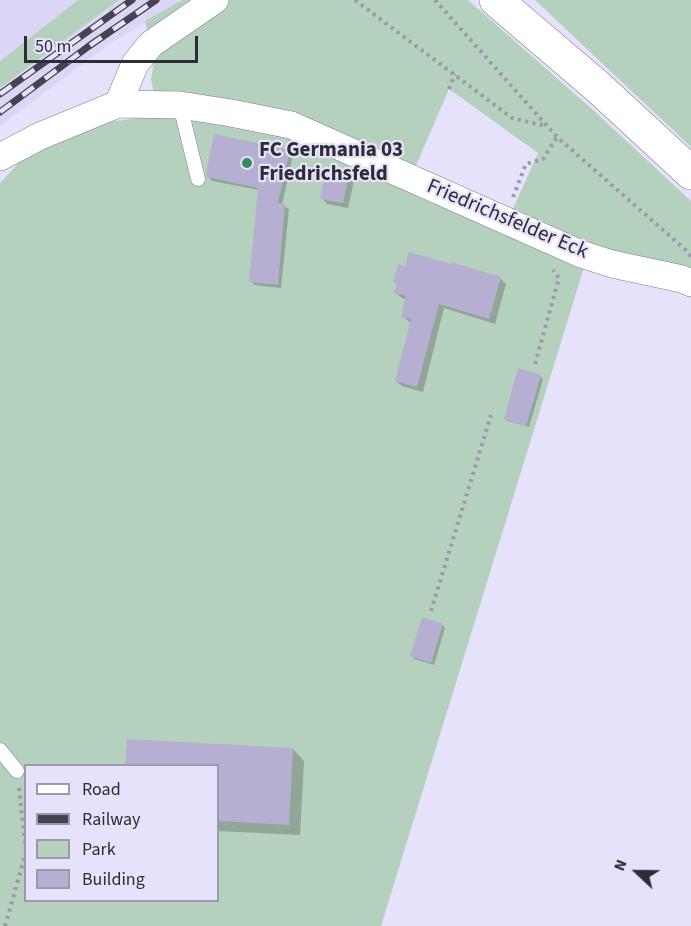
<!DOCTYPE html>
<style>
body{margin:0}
#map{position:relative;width:691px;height:926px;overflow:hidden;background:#e7e2fb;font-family:"Source Sans 3",sans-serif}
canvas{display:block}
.legend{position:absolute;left:24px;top:764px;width:195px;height:138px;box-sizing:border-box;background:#e7e2fb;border:2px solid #9d99ac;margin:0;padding:8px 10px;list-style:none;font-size:18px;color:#2e2c36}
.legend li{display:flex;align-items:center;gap:12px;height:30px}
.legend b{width:30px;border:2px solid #9d99ac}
.north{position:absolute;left:607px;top:842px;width:60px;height:60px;-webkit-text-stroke:4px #e7e2fb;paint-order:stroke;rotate:292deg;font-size:16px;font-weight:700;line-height:24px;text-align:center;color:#2e2c36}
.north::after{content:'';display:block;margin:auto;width:21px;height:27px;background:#2e2c36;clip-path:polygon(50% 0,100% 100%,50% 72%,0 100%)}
.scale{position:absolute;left:24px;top:36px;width:174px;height:27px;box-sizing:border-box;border:3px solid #2e2c36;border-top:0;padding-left:8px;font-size:18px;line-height:21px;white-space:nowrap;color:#2e2c36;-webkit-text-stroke:4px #e7e2fb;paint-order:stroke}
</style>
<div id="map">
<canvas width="691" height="926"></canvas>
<ul class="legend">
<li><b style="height:8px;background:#fff"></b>Road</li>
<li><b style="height:8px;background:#45434f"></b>Railway</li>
<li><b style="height:16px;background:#b4d1bd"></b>Park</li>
<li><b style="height:16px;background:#b6afd1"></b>Building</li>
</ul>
<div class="north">N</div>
<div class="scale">50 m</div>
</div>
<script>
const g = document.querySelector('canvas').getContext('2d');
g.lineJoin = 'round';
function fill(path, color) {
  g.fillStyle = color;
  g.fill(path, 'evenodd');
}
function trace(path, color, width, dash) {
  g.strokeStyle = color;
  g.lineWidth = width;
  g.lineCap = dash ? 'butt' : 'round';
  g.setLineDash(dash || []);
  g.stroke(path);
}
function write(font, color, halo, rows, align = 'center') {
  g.font = font + ' "Source Sans 3",sans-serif';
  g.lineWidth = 4.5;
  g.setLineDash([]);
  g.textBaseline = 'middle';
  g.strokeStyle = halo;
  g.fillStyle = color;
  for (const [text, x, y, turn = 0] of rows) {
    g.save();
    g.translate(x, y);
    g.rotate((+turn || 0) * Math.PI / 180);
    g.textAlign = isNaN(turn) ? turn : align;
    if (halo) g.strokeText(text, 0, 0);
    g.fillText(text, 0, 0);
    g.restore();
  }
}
fill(new Path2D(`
 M 0,0 L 78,0 L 0,61 Z
 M 119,0 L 182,0 L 105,47 L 0,126 L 0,88 Z`), '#dcd6f6');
fill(new Path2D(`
 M 78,0 L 119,0 L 0,88 L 0,61 Z
 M 182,0 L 468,0 L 593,110 L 691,201 L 691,298 L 675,291 L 647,267 L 590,248 L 381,926 L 0,926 L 0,183 L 26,155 L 81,126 L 159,115 L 151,80 L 154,62 L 145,21 ZM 449,89 L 538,153 L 511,213 L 415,168 ZM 26,766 L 218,766 L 218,900 L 26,900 Z
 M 535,0 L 691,0 L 691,147 Z`), '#b4d1bd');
fill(new Path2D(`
 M 289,151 L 293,155 L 282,205 L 289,209 L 281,288 L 254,285 L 251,281 L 259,190 L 212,181 L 208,176 Z
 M 348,175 L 354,181 L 348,208 L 327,204 L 322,198 Z
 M 500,278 L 506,284 L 495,324 L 444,308 L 423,392 L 402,386 L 396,381 L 411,323 L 402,316 L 407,300 L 402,298 L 396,293 L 398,285 L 395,282 Z
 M 540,376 L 543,379 L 529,427 L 508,421 L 505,419 Z
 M 443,625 L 445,628 L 434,665 L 414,659 L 412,656 Z
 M 128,741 L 293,749 L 304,761 L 300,835 L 218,831 L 218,766 L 127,766 Z`), '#0003');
fill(new Path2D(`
 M 214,134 L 290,150 L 278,203 L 285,204 L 278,285 L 249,282 L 258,188 L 207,177 L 206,173 Z
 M 326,169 L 349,174 L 343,203 L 320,199 Z
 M 409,252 L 451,264 L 451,262 L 501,277 L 489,319 L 439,304 L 417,387 L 395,381 L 411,319 L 401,317 L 406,296 L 394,293 L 397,283 L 393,282 L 398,264 L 405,266 Z
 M 518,368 L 541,375 L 526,426 L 504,419 Z
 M 422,617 L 443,624 L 431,663 L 410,656 Z
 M 127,739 L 293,748 L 289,825 L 218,821 L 218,765 L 125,765 Z`), '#b6afd1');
const service = new Path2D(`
 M 180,105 L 198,179
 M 0,750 L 17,771`);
const minor = new Path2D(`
 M 118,104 L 135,64 L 151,44 L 215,0
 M 0,157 L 40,136 L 118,104 L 180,105 L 231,113 L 291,125 L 581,254 L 612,264 L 682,279 L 691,283`);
const secondary = new Path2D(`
 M 496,0 L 598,87 L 691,173`);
trace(service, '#7f7a91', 15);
trace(minor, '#7f7a91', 28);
trace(secondary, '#7f7a91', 34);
trace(new Path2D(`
 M 355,0 L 512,118 L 546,126
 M 435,0 L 557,137 L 687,251 L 691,257
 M 449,89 L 455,74
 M 513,197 L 526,164 L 543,159 L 557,137
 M 535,364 L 559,278 L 553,270
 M 431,611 L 491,415
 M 19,788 L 26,850
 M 5,926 L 26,852`), '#9c98ab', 4, [3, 4.5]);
trace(service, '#fff', 14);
trace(minor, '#fff', 27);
trace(secondary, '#fff', 33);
const rail = new Path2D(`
 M 0,94 L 132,0
 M 0,112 L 89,46 L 156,0`);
trace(rail, '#45434f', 7);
trace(rail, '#e7e2fb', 4.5, [14]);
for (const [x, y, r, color] of [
 [247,163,6,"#388a5b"]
]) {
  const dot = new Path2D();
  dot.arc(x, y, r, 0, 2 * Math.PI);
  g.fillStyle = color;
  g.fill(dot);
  trace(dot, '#e7e2fb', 2);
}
write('bold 21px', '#2e2c36', '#e7e2fb', [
 ["FC Germania 03",259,151],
 ["Friedrichsfeld",259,175]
], 'left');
write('21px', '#2e2c36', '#e7e2fb', [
 ["Friedrichsfelder Eck",507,220,23]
]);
</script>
